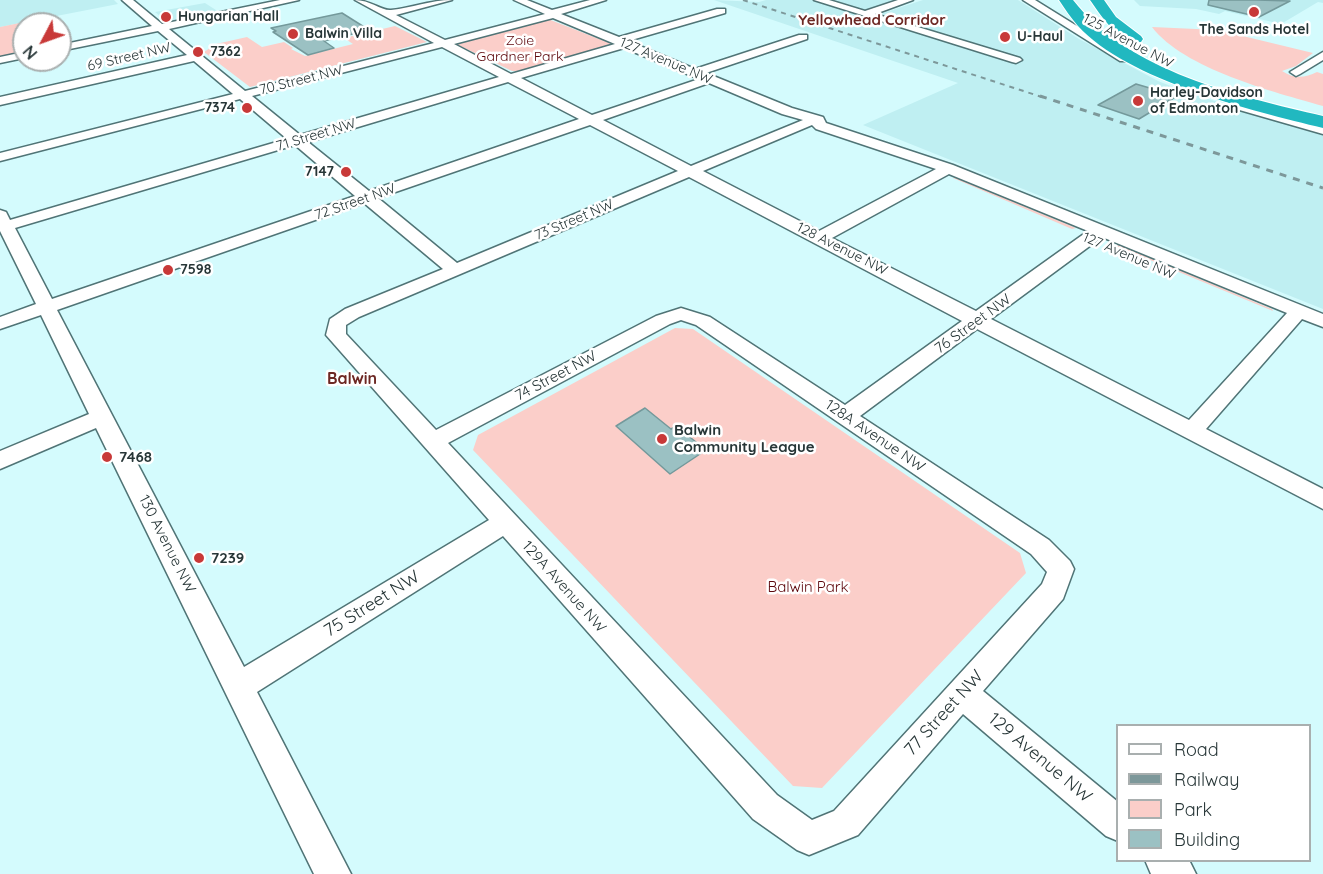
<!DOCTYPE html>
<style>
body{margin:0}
#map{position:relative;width:1323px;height:874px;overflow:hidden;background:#d4fbfd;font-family:Quicksand,sans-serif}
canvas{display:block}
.legend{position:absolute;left:1116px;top:724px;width:195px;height:138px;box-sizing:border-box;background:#fff;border:2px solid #a9afaf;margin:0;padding:8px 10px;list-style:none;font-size:18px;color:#273637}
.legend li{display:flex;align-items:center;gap:12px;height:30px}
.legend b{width:30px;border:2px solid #a9afaf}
.north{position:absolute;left:12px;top:12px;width:60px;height:60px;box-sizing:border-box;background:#fff;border:2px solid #a9afaf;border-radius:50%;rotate:229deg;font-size:16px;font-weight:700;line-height:24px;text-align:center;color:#273637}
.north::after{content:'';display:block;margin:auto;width:21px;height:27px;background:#c83938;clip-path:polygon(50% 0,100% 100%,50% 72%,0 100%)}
</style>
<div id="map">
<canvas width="1323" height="874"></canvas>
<ul class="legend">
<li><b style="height:8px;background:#fff"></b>Road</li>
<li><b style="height:8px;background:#7d989a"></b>Railway</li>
<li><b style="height:16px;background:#fbcec9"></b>Park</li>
<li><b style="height:16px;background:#9bc1c3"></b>Building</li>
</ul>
<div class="north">N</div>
</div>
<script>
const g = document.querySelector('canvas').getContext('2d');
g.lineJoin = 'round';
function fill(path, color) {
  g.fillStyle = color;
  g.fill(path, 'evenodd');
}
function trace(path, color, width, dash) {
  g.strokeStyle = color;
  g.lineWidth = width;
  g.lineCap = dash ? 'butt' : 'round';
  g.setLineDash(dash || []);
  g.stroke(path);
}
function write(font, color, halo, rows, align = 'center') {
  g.font = font + ' Quicksand,sans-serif';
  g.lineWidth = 5;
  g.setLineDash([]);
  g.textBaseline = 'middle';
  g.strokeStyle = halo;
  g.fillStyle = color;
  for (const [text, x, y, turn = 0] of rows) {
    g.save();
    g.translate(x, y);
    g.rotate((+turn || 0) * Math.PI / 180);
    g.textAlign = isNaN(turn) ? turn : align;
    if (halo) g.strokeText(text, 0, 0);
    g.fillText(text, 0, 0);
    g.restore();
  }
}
fill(new Path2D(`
 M 0,0 L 114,0 L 118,4 L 0,27 Z
 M 714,0 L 759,2 L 766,0 L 812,0 L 1018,63 L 1024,60 L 880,14 L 923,0 L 1018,0 L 1079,39 L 1158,81 L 1191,94 L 1323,133 L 1323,309 L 863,125 L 958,83 Z
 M 824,0 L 896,0 L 861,11 Z
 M 1134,0 L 1323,0 L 1323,3 L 1318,2 L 1281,24 L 1225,11 L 1219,14 L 1196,9 L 1140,6 Z
 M 205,3 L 219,12 L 168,23 L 155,12 Z`), '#bfeff2');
fill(new Path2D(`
 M 44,18 L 50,24 L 24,24 L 24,52 L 0,57 L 0,27 Z
 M 548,19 L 612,44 L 523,71 L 512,71 L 458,45 L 459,41 Z
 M 395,26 L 427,42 L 250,87 L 204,52 L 216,44 L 247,37 L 262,47 L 284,42 L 293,48 L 291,49 L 305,56 L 353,44 L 344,38 Z
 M 1152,27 L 1218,30 L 1313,53 L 1296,66 L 1282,71 C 1294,79 1305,78 1317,72 L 1323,74 L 1323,106 C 1274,92 1184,69 1152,27 Z
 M 953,178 L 956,178 L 1076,228 L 1072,229 Z
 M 1119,245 L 1272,309 L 1273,311 L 1116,246 Z
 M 675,328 L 693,329 L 1020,553 L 1026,573 L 822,788 L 793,786 L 473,450 L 478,435 Z`), '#fbcec9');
const building = new Path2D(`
 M 1209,0 L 1257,0 L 1290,1 L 1259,17 L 1208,5 Z
 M 342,13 L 369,30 L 324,41 L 334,48 L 308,55 L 273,32 L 276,31 L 271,28 Z
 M 1136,84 L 1177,96 L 1139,119 L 1098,105 Z
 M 645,408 L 671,429 L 676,426 L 706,450 L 670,474 L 616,426 Z`);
fill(building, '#9bc1c3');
trace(building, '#74999b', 1.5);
const minor = new Path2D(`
 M 122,0 L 133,0 L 162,24 L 280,0 L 299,0 L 169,29 L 245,91 L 434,43 L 355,0 C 370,0 382,11 391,10 C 412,8 430,0 452,0 L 396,15 L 445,40 L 545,14 L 514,0 L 527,0 L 552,10 L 590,0 L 606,0 L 561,14 L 619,37 L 717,9 L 725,9 L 725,13 L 628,41 L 695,69 L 799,35 L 807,35 L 807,39 L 706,73 L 792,108 L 823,117 L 826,123 L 953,165 L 1323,314 L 1323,327 L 1302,319 L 1206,429 L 1323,489 L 1323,509 L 977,329 L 860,416 L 1049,540 L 1070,561 L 1074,569 L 1063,599 L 983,691 L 1118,802 L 1118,841 L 1106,836 L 963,714 L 858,835 L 809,855 L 797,850 L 753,819 L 503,536 L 257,692 L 351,874 L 314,874 L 96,428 L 0,469 L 0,451 L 89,414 L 41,315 L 0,329 L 0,317 L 36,304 L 0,231 L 0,210 L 6,212 L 10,220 L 287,139 L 240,99 L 0,161 L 0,153 L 233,94 L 194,61 L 0,105 L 0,97 L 187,55 L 158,31 L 60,51 L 60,45 L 152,26 ZM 553,18 L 615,44 L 511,74 L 454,44 ZM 442,47 L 499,77 L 300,135 L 252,96 ZM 624,48 L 699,79 L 592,115 L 521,78 ZM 508,82 L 579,119 L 369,191 L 308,142 ZM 709,83 L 782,114 L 803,120 L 691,166 L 603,120 ZM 590,125 L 678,171 L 457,263 L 378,198 ZM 812,125 L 816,129 L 936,169 L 819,231 L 703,171 ZM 295,145 L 355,196 L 52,299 L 15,228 ZM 949,174 L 1088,231 L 976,311 L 832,238 ZM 689,177 L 962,321 L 845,405 L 710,317 L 681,308 L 656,316 L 436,430 L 346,334 L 346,325 L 359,317 ZM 364,203 L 443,269 L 345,309 L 330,319 L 326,335 L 489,520 L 244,667 L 57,310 ZM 1102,237 L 1287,313 L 1189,420 L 991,319 ZM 681,320 L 696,325 L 1031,554 L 1047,572 L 1042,584 L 834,811 L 812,820 L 777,795 L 448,443 L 670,324 Z
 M 814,0 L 829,0 L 865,11 L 898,0 L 913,0 L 875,14 L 1020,58 L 1022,60 L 1016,63 L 1012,62 Z
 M 1023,0 L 1035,0 L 1130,59 L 1128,61 L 1120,61 Z
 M 24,52 L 24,58 L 0,63 L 0,57 Z
 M 1323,52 L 1323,60 L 1300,74 L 1296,76 L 1290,72 Z
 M 1241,102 L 1323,126 L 1323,134 L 1236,109 L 1235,106 L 1236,103 Z
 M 1145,860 L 1189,860 L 1196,874 L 1151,874 Z`);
const highway = new Path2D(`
 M 1059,0 L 1073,0 C 1129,72 1238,96 1323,116 L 1323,128 C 1253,111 1127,80 1078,26 C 1071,18 1065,9 1059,0 Z
 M 1090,0 L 1104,0 L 1116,17 L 1141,36 L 1143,39 L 1141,42 C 1121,47 1100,14 1090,0 Z`);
trace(minor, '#507476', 3);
trace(highway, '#fff', 2);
fill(minor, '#fff');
fill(highway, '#21b8c0');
trace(new Path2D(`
 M 743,0 L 1045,98`), '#7d989a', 2, [5, 5]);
trace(new Path2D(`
 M 1040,96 L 1323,188`), '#7d989a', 3, [7, 7]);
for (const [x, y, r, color] of [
 [1254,12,6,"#c83938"],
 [166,17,6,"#c83938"],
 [293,34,6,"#c83938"],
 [1005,37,6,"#c83938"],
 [198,52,6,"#c83938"],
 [1138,101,6,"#c83938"],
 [247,108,6,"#c83938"],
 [346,172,6,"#c83938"],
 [168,270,6,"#c83938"],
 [662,439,6,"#c83938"],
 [107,457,6,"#c83938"],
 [199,558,6,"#c83938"]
]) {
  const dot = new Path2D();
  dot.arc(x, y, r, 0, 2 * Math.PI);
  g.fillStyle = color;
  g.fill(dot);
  trace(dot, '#fff', 2);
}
write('bold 14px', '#273637', '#fff', [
 ["Hungarian Hall",178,17],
 ["The Sands Hotel",1254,30,"center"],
 ["Balwin Villa",305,34],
 ["U-Haul",1017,37],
 ["7362",210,52],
 ["Harley-Davidson",1150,93],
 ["of Edmonton",1150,109],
 ["7374",235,108,"right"],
 ["7147",334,172,"right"],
 ["7598",180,270]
], 'left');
write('14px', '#5d070c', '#fff', [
 ["Zoie",520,41],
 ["Gardner Park",520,57]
]);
write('14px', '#273637', '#fff', [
 ["125 Avenue NW",1128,41,28],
 ["69 Street NW",129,57,-13],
 ["127 Avenue NW",666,61,23],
 ["70 Street NW",301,80,-14],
 ["71 Street NW",316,135,-17],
 ["72 Street NW",355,202,-19],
 ["73 Street NW",574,220,-23],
 ["128 Avenue NW",842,249,27],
 ["127 Avenue NW",1129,256,23]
]);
write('bold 15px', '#6d2824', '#fff', [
 ["Yellowhead Corridor",872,20]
]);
write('15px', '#273637', '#fff', [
 ["76 Street NW",973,324,-36],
 ["74 Street NW",556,376,-28],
 ["128A Avenue NW",875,436,34],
 ["130 Avenue NW",167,544,63],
 ["129A Avenue NW",564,587,48]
]);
write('bold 15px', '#273637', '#fff', [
 ["Balwin",674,430],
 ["Community League",674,447],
 ["7468",119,457],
 ["7239",211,558]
], 'left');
write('15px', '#5d070c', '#fff', [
 ["Balwin Park",808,587]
]);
write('bold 16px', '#6d2824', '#fff', [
 ["Balwin",352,379]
]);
write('18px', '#273637', '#fff', [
 ["75 Street NW",372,604,-32],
 ["77 Street NW",944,713,-48],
 ["129 Avenue NW",1040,758,40]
]);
</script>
